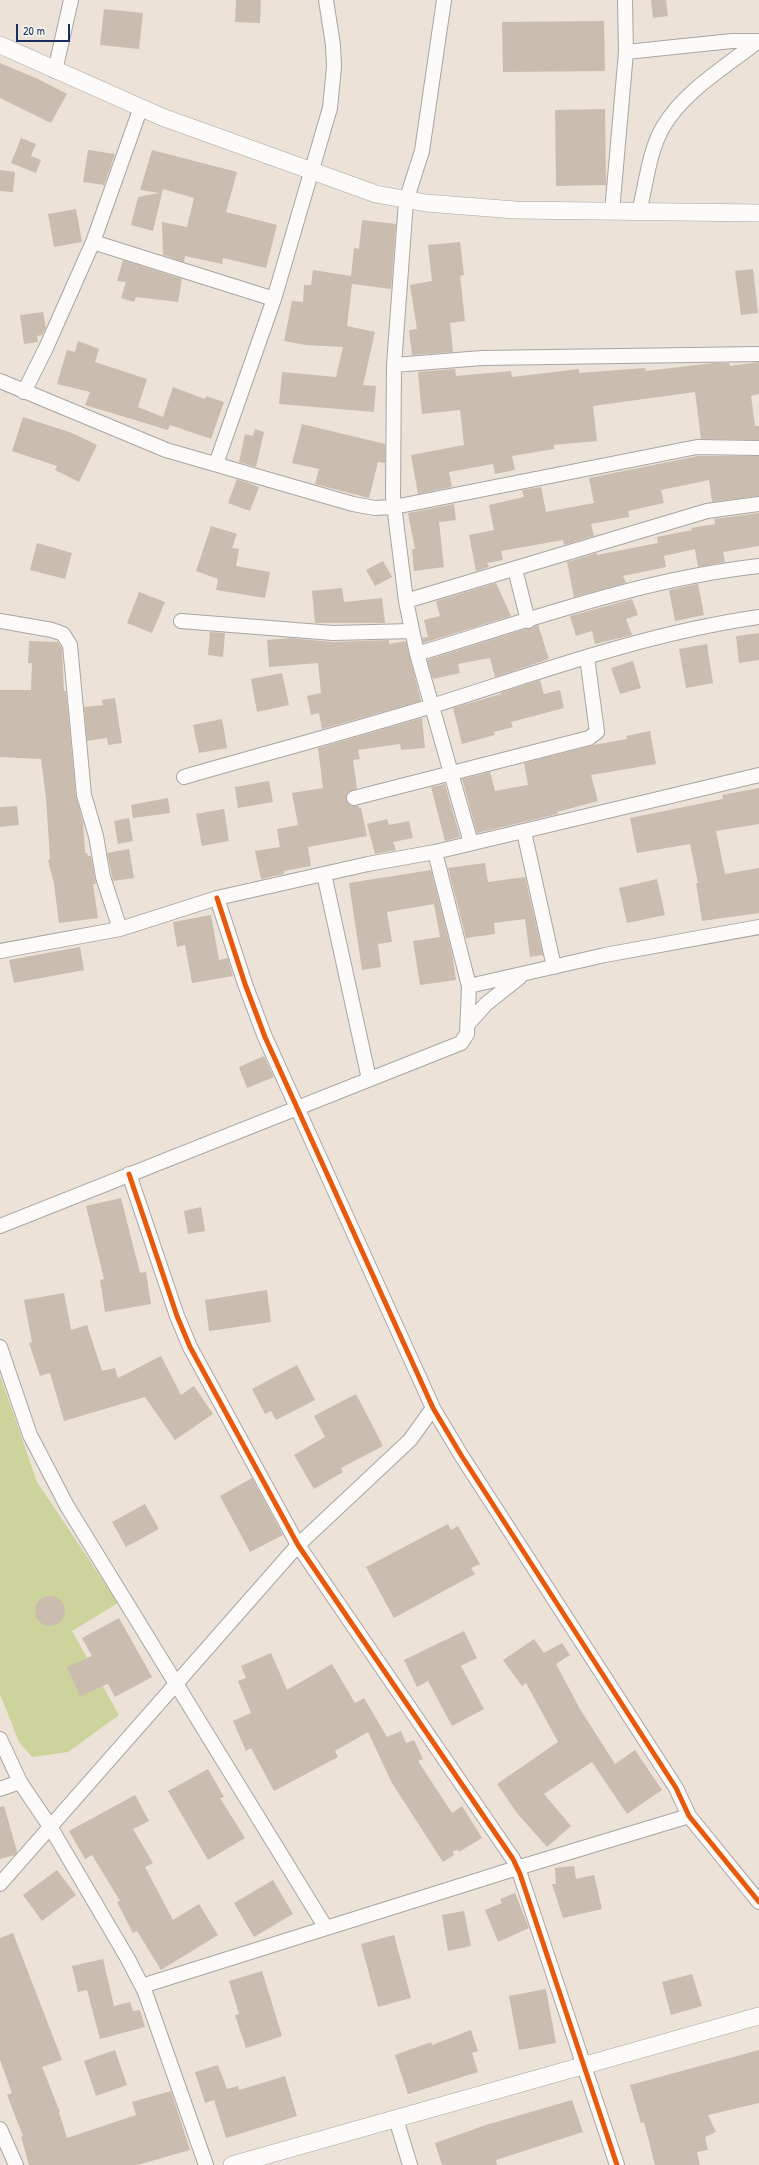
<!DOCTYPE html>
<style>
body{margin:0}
#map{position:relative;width:759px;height:2165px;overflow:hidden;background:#ece2d7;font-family:"Patrick Hand",sans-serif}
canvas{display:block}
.scale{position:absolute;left:16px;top:24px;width:54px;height:18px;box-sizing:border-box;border:2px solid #1b2f5e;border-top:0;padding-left:5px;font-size:12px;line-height:14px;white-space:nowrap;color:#1b2f5e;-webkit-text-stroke:3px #f6f6f2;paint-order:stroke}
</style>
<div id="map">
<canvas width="759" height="2165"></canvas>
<div class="scale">20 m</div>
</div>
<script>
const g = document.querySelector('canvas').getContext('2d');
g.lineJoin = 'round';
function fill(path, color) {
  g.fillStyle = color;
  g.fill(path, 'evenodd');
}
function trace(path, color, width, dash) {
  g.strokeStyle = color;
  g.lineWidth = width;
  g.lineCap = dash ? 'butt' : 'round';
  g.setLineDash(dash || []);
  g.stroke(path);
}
fill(new Path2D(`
 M 0,1375 L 37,1482 L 118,1603 L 72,1631 L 119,1715 L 68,1752 L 32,1757 L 19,1742 L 0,1694 Z`), '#ccd39b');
fill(new Path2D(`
 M 236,0 L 261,0 L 260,23 L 235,22 Z
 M 651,0 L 666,0 L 668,16 L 653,18 Z
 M 104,9 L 143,13 L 139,49 L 100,45 Z
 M 604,21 L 605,71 L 503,72 L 502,22 Z
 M 0,63 L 38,79 L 67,94 L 51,123 L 0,98 Z
 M 605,109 L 606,185 L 556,186 L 555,110 Z
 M 21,138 L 36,144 L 31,156 L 41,160 L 36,173 L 11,163 Z
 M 88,150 L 115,154 L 104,185 L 83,182 Z
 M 152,150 L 237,172 L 226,212 L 277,225 L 266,268 L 223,258 L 222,264 L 185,256 L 184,262 L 163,255 L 162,222 L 187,227 L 194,198 L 163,189 L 153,231 L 131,225 L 138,197 L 159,193 L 140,190 Z
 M 0,170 L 15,172 L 13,192 L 0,191 Z
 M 76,209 L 82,242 L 54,247 L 48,214 Z
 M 362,220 L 396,224 L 391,289 L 352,284 L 347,326 L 375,332 L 363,385 L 376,386 L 374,412 L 279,404 L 282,372 L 336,377 L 343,347 L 306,345 L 284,341 L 292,301 L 303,302 L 304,285 L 311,285 L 313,270 L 351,276 L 354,248 L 359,249 Z
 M 460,242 L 464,275 L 460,276 L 465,321 L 450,323 L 453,352 L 412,355 L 409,330 L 417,329 L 410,285 L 432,281 L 428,245 Z
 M 123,260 L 182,279 L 178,302 L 136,297 L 134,302 L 121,298 L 126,282 L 117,281 Z
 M 753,269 L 758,313 L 741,315 L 735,271 Z
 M 43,312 L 46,328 L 42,335 L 37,336 L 38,342 L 24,344 L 20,315 Z
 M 78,341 L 99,349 L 95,362 L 147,379 L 138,407 L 163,417 L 173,387 L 205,399 L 206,396 L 224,402 L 211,439 L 170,425 L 168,430 L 85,405 L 90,392 L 57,384 L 67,350 L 75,352 Z
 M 759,362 L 759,394 L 751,396 L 755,426 L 759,426 L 759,440 L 701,439 L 695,392 L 593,406 L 597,441 L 554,445 L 554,449 L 512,456 L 515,470 L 495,474 L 493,464 L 449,472 L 452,487 L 418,494 L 411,455 L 464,445 L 460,410 L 422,414 L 418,372 L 455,369 L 456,376 L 511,371 L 512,377 L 579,369 L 579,373 L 645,368 L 646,371 L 713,363 L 729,363 L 730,366 Z
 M 23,417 L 72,433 L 97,445 L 79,482 L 55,470 L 57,466 L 12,451 Z
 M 302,424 L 385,444 L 385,463 L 378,462 L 369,498 L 315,484 L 319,469 L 292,463 Z
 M 255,429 L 264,432 L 256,467 L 239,462 L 245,434 L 253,436 Z
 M 698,456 L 759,456 L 759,496 L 712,502 L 709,480 L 661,490 L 664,503 L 628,511 L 629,517 L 591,524 L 594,536 L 564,545 L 563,540 L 501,551 L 503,560 L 487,563 L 489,567 L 476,571 L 469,535 L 494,530 L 489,505 L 524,497 L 522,490 L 541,487 L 546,512 L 594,503 L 589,478 Z
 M 237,479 L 259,487 L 250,511 L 228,503 Z
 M 454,504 L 456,520 L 439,522 L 444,567 L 414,571 L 412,549 L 415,549 L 408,513 Z
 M 759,513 L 759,546 L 723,552 L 725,562 L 698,567 L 695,549 L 664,556 L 666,567 L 623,576 L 626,583 L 574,597 L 567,562 L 597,553 L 597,555 L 658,543 L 657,537 L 692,530 L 691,528 L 715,524 L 714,519 Z
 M 211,526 L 237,534 L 232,548 L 239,549 L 236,566 L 270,572 L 265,598 L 216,590 L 218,579 L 196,571 Z
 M 37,543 L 72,553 L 65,579 L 30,570 Z
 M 383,561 L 392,577 L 375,586 L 366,570 Z
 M 496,583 L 511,616 L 423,643 L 422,638 L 428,637 L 424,620 L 440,616 L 436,601 Z
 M 698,584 L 704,615 L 675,621 L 669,590 Z
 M 342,588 L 344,602 L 382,598 L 385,623 L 315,623 L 312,591 Z
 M 139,592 L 165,602 L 152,633 L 127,623 Z
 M 632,599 L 638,615 L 626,619 L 632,635 L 595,644 L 592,631 L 576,636 L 570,616 Z
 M 538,625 L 549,659 L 495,677 L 490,658 L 458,664 L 460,673 L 433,679 L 427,660 Z
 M 210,632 L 225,633 L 223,657 L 208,655 Z
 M 759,633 L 759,660 L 739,663 L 736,636 Z
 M 290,638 L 333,642 L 389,640 L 389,644 L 406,641 L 421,701 L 322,729 L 319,713 L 311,715 L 307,696 L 321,693 L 318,663 L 269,667 L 267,640 Z
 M 29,641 L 58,642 L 62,648 L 64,691 L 66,691 L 76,796 L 83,822 L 85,853 L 87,853 L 88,856 L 91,856 L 96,884 L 93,884 L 98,918 L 59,923 L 54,884 L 48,860 L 50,859 L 46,798 L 41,759 L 0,757 L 0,690 L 31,690 L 32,663 L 28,663 Z
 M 707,644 L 713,683 L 686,688 L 679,649 Z
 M 633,661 L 641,688 L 620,694 L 611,668 Z
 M 282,673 L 289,705 L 257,712 L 251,679 Z
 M 540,680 L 544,694 L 560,690 L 564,708 L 511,722 L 513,727 L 494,732 L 495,735 L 462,744 L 453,708 L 501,694 L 500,693 Z
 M 115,698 L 122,743 L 108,745 L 107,738 L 87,741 L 84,707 L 103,705 L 102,700 Z
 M 422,718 L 425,748 L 401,750 L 400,744 L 358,750 L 360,759 L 353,760 L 357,789 L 348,792 L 346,800 L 351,806 L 359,806 L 359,808 L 361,808 L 367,836 L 308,847 L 311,866 L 284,871 L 284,874 L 261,879 L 255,851 L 280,847 L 277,829 L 298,825 L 292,793 L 323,788 L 318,748 Z
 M 222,719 L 227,748 L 199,753 L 193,725 Z
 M 650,731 L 656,764 L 591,775 L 598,801 L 557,812 L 558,814 L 477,833 L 462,779 L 490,772 L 495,791 L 528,785 L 524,763 L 594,745 L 627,739 L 626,736 Z
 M 269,781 L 273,802 L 238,808 L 235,787 Z
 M 445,784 L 460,837 L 445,841 L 431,787 Z
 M 759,788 L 759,824 L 716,831 L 725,874 L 759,868 L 759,913 L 702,921 L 696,883 L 698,883 L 690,844 L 637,853 L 630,818 L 723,799 L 722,795 Z
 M 168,798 L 170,813 L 133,818 L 131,805 Z
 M 17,806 L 19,825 L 0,827 L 0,807 Z
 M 224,809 L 229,841 L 202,846 L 196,814 Z
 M 129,818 L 133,841 L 118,844 L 114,821 Z
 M 387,819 L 389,825 L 409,821 L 413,838 L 393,842 L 396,850 L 375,854 L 367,824 Z
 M 129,849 L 134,878 L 113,881 L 107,853 Z
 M 485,863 L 488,882 L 525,877 L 543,955 L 530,957 L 525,919 L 494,923 L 495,934 L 466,938 L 448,868 Z
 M 431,870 L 452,953 L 456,980 L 420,985 L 413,941 L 440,937 L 434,904 L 387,912 L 392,942 L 378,944 L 381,967 L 362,970 L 349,883 Z
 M 657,879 L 665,915 L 627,923 L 619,888 Z
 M 211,915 L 219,960 L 228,958 L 233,976 L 192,983 L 185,945 L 177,947 L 173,922 Z
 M 80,947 L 84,970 L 14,983 L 9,960 Z
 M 264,1056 L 274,1077 L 247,1088 L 239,1067 Z
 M 121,1198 L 140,1273 L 146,1272 L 151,1304 L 105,1312 L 100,1280 L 104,1279 L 86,1206 Z
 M 201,1207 L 205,1231 L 188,1234 L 184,1211 Z
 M 267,1290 L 271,1322 L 209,1331 L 205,1300 Z
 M 64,1293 L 71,1330 L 87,1325 L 102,1371 L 115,1368 L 118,1378 L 161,1356 L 181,1395 L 194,1386 L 213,1414 L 175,1440 L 145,1397 L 64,1421 L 50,1373 L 40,1376 L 29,1343 L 32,1342 L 24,1300 Z
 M 297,1365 L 315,1400 L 276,1420 L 271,1411 L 265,1414 L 252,1389 Z
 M 356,1394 L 383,1446 L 341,1468 L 343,1472 L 314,1489 L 294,1455 L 325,1437 L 314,1416 Z
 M 252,1478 L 283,1535 L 250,1552 L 220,1496 Z
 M 145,1504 L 159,1529 L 126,1547 L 112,1522 Z
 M 448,1524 L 451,1530 L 458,1526 L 480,1564 L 471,1568 L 475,1574 L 394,1618 L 366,1567 Z
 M35 1611a15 15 0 1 1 30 0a15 15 0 1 1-30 0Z
 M 119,1618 L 152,1677 L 115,1697 L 108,1684 L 80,1696 L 67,1667 L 92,1656 L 82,1638 Z
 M 464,1631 L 477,1658 L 461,1666 L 484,1709 L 452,1726 L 428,1681 L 417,1687 L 404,1660 Z
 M 534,1639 L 544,1653 L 562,1643 L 570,1655 L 556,1664 L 580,1709 L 615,1764 L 635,1750 L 662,1790 L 627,1814 L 592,1762 L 544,1794 L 571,1826 L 547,1847 L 517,1813 L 497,1784 L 558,1742 L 526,1683 L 522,1686 L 503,1660 Z
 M 271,1653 L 287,1690 L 332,1664 L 355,1703 L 364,1698 L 387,1737 L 401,1731 L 406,1743 L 414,1740 L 423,1759 L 418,1761 L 452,1813 L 462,1806 L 482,1838 L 459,1852 L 458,1850 L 453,1851 L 454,1855 L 443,1862 L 392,1783 L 368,1732 L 335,1751 L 338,1757 L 274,1791 L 251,1748 L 246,1751 L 233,1721 L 251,1713 L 238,1681 L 246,1678 L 241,1666 Z
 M 208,1769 L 224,1797 L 220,1798 L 245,1838 L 208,1860 L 168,1791 Z
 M 135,1795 L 149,1821 L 133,1829 L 153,1863 L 145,1867 L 173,1920 L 199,1904 L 218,1935 L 161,1970 L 137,1931 L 133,1933 L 117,1902 L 120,1901 L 92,1855 L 85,1859 L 69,1831 Z
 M 4,1806 L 17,1851 L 15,1855 L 0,1859 L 0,1807 Z
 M 574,1866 L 576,1879 L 594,1875 L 602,1909 L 563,1918 L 552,1884 L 556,1884 L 555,1868 Z
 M 57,1870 L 76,1895 L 42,1921 L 23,1895 Z
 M 273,1880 L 293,1914 L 254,1937 L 234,1903 Z
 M 515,1893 L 529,1928 L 498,1942 L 485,1910 L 502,1903 L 500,1899 Z
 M 464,1911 L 471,1946 L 448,1951 L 442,1915 Z
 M 13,1933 L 62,2060 L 42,2067 L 60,2112 L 59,2112 L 67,2138 L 136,2115 L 132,2102 L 171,2091 L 190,2150 L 137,2165 L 29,2165 L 21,2137 L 23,2136 L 7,2095 L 12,2093 L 0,2060 L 0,1938 Z
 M 394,1935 L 411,1998 L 378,2007 L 361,1944 Z
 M 103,1959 L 114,2006 L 130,2002 L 133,2011 L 140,2010 L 145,2027 L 100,2039 L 87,1990 L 78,1992 L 72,1966 Z
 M 262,1971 L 282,2036 L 246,2048 L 235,2015 L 239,2014 L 229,1981 Z
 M 692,1974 L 702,2006 L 671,2015 L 662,1982 Z
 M 546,1989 L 556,2043 L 519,2050 L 509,1996 Z
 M 471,2030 L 478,2051 L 472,2053 L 478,2072 L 408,2094 L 395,2055 L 431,2042 L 432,2045 Z
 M 115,2050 L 127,2085 L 96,2096 L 84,2061 Z
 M 759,2050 L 759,2103 L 708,2115 L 716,2132 L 705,2137 L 708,2150 L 697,2152 L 700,2165 L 655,2165 L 644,2122 L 641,2123 L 630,2085 Z
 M 218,2065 L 227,2089 L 238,2086 L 239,2090 L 285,2076 L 297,2116 L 226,2138 L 214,2100 L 205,2103 L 195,2072 Z
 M 572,2100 L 583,2132 L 496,2160 L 497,2165 L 442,2165 L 435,2143 L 486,2125 Z`), '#cabcaf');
const minor = new Path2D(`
 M 444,0 L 422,151 L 406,201 L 394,365 L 393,497 L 406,601 L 417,654 L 471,843
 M 626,52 L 732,41 L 759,41
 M 55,71 L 71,0
 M 612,212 L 626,52 L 625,0
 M 639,212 C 646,185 649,151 663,127 C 685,90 726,67 758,41
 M 93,242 L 274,299
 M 394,365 L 482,358 L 759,354
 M 0,381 L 166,450 L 353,504 L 375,508 L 394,507 L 697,447 L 759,448
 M 24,392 L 46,348 L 93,242 L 141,107
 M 216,464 L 274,299 L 330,108 L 334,67 L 333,45 L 326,0
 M 515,569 L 528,621
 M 406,601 L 707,511 L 759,504
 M 0,621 L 52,630 L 63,634 L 70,645 L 84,795 L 96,836 L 103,877 L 120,929
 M 181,621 L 333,633 L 412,631
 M 417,654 C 529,620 642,579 759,566
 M 184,777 C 267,753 350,731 432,706 C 539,672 647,633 759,617
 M 354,798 L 589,738 L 597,732 L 587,657
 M 524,832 L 554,967
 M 324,874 L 369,1079
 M 217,898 L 245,984 L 265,1037 L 433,1408 L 461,1455 L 676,1788 L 689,1816 L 759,1902
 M 0,951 L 120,929 L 217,898 L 368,864 L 435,852 L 759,775
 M 469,986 L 605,955 L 759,927
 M 468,1024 L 486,1004 L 520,977
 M 129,1174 L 177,1316 L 190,1347 L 298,1545 L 513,1859 L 520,1874 L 617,2165
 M 0,1226 L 461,1043 L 467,1034 L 469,986 L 435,852
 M 0,1347 L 30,1435 L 67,1506 L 326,1928
 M 0,1739 L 20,1782 L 51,1828 L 128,1959 L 145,1992 L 206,2165
 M 0,1789 L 20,1782
 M 0,1884 L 298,1545 L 410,1440 L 433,1408
 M 142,1986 L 517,1868 L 689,1816
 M 396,2119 L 410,2165
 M 0,2129 L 16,2165`);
const tertiary = new Path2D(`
 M 0,45 L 162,117 L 376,194 L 426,203 L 515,210 L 759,213
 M 232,2165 L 759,2016`);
trace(minor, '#a8a5a4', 16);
trace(tertiary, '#a8a5a4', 18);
trace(minor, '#fcfbf9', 14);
trace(tertiary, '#fcfbf9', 17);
trace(new Path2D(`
 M 217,898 L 245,984 L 265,1037 L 433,1408 L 461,1455 L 676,1788 L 689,1816 L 759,1902
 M 129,1174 L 177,1316 L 190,1347 L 298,1545 L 513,1859 L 520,1874 L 617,2165`), '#e8590c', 5);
</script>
